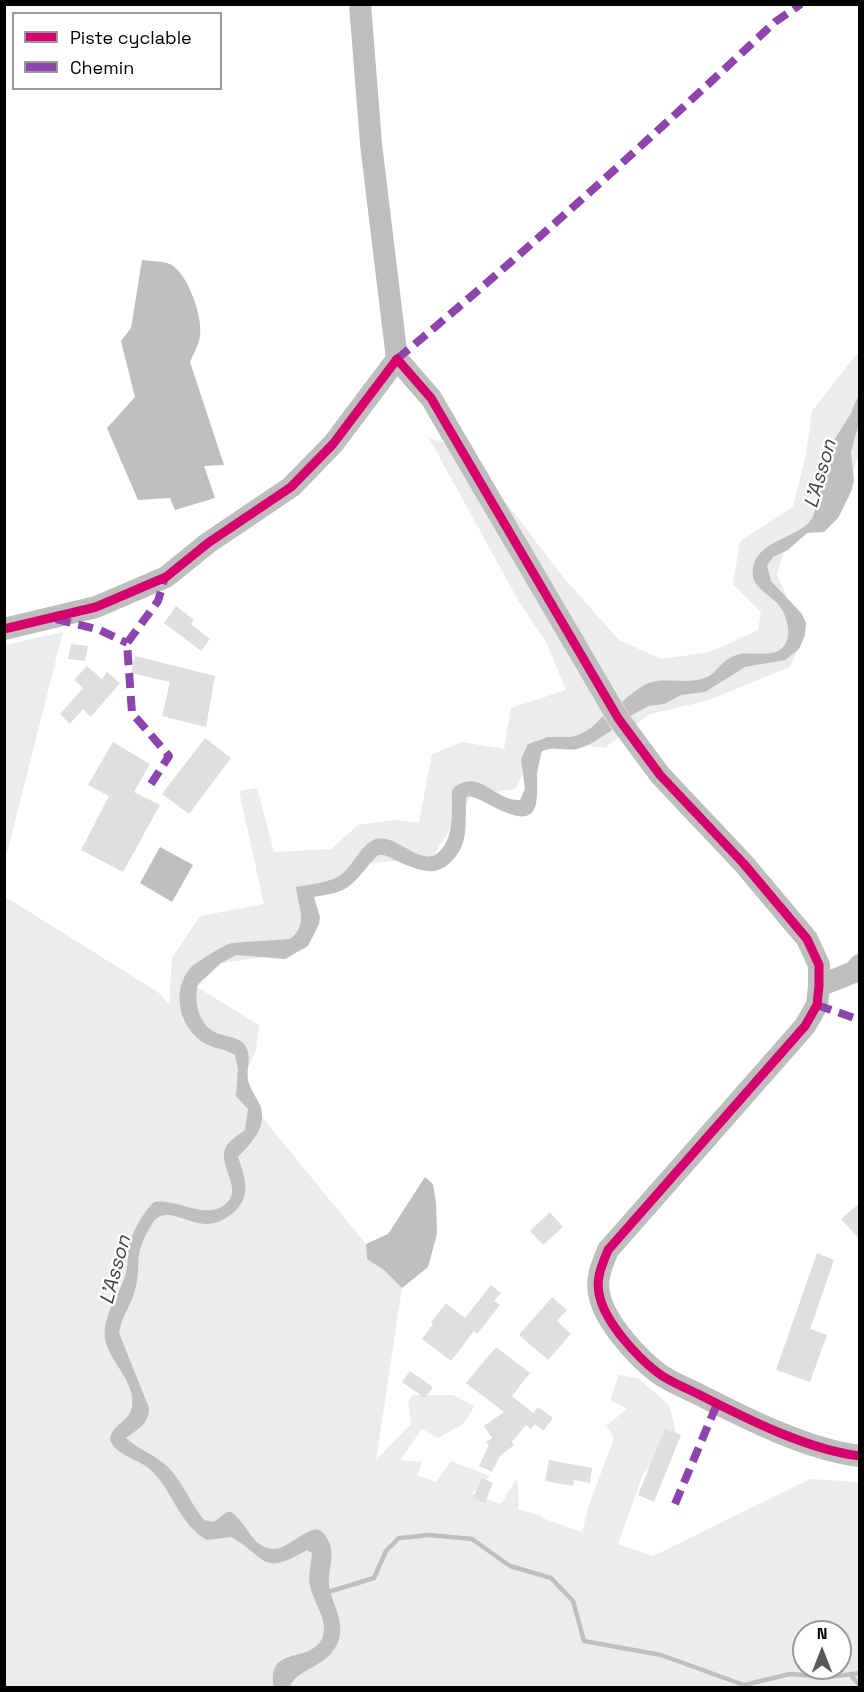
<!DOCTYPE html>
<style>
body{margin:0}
#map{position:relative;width:864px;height:1692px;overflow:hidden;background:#fff;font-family:"Space Grotesk",sans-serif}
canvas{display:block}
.frame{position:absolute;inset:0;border:6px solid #000;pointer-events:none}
.legend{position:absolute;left:12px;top:12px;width:210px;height:78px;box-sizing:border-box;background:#fff;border:2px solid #999;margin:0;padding:8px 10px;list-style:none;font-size:18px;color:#000}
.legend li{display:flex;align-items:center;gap:12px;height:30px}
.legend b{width:30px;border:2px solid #999}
.north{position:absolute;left:792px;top:1620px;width:60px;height:60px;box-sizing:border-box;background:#fff;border:2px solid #999;border-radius:50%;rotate:0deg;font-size:16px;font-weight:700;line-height:24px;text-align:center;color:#000}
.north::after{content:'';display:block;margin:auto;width:21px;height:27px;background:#595959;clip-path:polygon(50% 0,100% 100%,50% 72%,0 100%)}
</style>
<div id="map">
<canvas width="864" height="1692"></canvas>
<div class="frame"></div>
<ul class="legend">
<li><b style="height:8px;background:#d6006c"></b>Piste cyclable</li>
<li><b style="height:8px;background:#8e44ad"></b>Chemin</li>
</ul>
<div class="north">N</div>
</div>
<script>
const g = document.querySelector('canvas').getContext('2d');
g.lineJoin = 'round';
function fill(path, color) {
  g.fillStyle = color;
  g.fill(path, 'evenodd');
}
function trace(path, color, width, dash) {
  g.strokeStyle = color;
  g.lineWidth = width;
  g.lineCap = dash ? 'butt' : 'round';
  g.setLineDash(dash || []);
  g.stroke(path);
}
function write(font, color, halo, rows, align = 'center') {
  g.font = font + ' "Space Grotesk",sans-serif';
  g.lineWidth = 5;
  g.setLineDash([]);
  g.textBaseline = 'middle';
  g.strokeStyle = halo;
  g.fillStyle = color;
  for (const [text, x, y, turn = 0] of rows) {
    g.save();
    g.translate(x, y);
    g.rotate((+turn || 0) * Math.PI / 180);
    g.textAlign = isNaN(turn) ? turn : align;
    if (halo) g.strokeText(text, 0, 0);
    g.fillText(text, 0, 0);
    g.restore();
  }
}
fill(new Path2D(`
 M 859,351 L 859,452 L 841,513 L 786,542 L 777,575 L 805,635 L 790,667 L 706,701 L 650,714 L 605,748 L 540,739 L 515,789 L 471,796 L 433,856 L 360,865 L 315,891 L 308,933 L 266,957 L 221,963 L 197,987 L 259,1025 L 256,1050 L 239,1089 L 402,1288 L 376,1460 L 411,1424 L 408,1402 L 413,1395 L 453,1395 L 475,1406 L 463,1424 L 438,1438 L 422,1429 L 400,1460 L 422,1462 L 417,1475 L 436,1482 L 451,1461 L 490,1476 L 472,1494 L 501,1504 L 517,1478 L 519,1505 L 517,1509 L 542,1516 L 542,1518 L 582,1532 L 589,1505 L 614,1438 L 606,1426 L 627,1409 L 610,1400 L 619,1375 L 638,1378 L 669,1405 L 676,1431 L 643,1474 L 618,1544 L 653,1556 L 810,1479 L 859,1482 L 859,1687 L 5,1687 L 4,896 L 158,992 L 169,1004 L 172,958 L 200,916 L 264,904 L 239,791 L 257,788 L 274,852 L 331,849 L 358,825 L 395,820 L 419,823 L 432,754 L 462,742 L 504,749 L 511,708 L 566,690 L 546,642 L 518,600 L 429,438 L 449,444 L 509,506 L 563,577 L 619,640 L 661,659 L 710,652 L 758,630 L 761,612 L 733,584 L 740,541 L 793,507 L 806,454 L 812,411 ZM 804,1632 L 840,1632 L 840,1668 L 804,1668 Z
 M 63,632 L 5,861 L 5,645 Z`), '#ececec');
fill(new Path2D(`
 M 142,260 C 150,261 163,261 170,264 C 188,273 203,317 200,336 C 199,345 193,354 190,362 L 224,465 L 204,466 L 215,498 L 175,510 L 170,498 L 138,500 L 107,428 L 135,397 L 121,341 L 131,328 Z
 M 859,394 L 859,423 L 851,452 L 854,481 L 851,492 L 838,518 L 824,532 L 807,533 L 788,550 L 773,557 L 767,566 L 771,581 L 802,614 L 806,623 L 805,635 L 799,649 L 785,660 L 745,667 L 705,692 L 681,695 L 664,704 L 649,706 L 630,716 L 622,702 C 632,693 643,683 657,681 C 674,679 690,684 707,677 C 719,672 720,659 740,654 C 752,652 771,657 781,649 C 794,639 787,614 778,604 C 771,597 763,592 757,585 C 753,580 752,574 753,568 C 757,543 789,539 805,526 C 818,517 816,498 821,484 C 824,476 829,468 833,459 L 827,452 L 851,413 Z
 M 603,716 L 612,730 C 601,737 590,746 577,749 C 564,751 554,746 542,751 C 540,759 538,767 537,774 C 537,783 538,794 536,803 C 530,837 483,796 468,796 L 466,798 C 465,825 470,848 446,866 C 440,870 435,872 428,871 C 414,870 398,861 384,855 L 378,855 C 366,866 358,882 343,890 C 334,894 323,895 314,897 L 320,917 L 319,924 L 308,946 L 285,959 L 236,955 L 221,963 L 198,984 C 193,1003 199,1027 219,1034 C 227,1037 238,1037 244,1044 C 253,1056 246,1067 248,1080 C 250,1088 256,1097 260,1105 C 268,1127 252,1142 238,1157 C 245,1177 252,1196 234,1212 C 201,1242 176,1204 157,1218 C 152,1222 150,1228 147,1233 C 133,1257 142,1268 135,1290 C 131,1305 121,1318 119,1333 L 149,1408 C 149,1424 138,1429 126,1438 C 139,1450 156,1455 169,1468 C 183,1483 191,1504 204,1520 L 214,1522 L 227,1512 L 231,1512 C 248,1523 251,1548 274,1549 C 288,1549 308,1526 319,1530 C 325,1532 330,1543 331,1548 C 333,1560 328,1573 329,1585 C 332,1605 346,1622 338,1642 C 328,1668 296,1668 290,1687 L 274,1687 C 266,1643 312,1666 323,1636 C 328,1620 313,1601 310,1586 C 308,1575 311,1564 312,1553 L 307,1550 C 261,1577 268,1558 231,1537 L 207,1540 C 180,1525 174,1494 153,1472 C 140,1458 118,1458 110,1440 C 111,1425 130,1421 132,1407 C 136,1381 109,1362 105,1339 C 102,1315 120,1295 126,1273 C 129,1263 126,1251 130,1241 C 135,1227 144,1212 154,1202 C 177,1198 202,1219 223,1206 C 246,1191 218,1168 225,1149 C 228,1141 238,1135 245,1130 L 248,1109 L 236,1096 L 238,1069 L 235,1055 C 225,1048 211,1049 201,1041 C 180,1026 172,993 188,971 C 194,962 216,951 226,945 L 232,943 L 290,939 C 309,925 298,906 296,887 C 311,884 333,883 344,872 C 355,862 362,844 376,839 C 397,833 422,870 440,851 C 452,839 452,819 452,803 C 452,799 451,793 453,789 C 455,786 461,783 465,782 C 484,777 500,802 520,800 L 525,789 L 521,759 L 528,744 L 548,737 L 571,737 L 581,734 L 591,728 Z
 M 160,847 L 193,865 L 172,902 L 140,883 Z
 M 425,1177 L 433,1184 L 436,1203 L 437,1234 L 428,1267 L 402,1288 L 384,1270 L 367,1259 L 366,1244 L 388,1234 Z`), '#bfbfbf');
trace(new Path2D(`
 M 325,1593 L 374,1578 L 386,1551 L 399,1538 L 430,1535 L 472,1539 L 510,1566 L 551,1578 L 573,1601 L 584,1641 L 661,1655 L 744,1685 L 790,1674 L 829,1677 L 860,1673
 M 850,1674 L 860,1686`), '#bfbfbf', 4.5);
fill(new Path2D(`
 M 176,606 L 194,620 L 191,624 L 210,639 L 201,651 L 164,623 Z
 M 71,644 L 88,646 L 85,661 L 68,659 Z
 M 135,656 L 215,676 L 206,727 L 162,716 L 170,682 L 131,673 Z
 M 87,666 L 102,679 L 107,672 L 120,683 L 91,717 L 83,709 L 70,724 L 60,714 L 83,688 L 74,680 Z
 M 205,738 L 231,758 L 189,814 L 162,794 Z
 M 113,742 L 150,764 L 134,792 L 160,805 L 123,872 L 81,850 L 109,796 L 88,785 Z
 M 860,1203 L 860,1240 L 841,1219 Z
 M 550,1212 L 563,1227 L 543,1245 L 530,1231 Z
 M 817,1253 L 834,1260 L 810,1329 L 827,1335 L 810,1382 L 776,1370 Z
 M 491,1285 L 501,1293 L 494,1301 L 500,1305 L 477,1334 L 474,1331 L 451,1361 L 422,1339 L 433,1324 L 431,1322 L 446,1303 L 465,1318 Z
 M 552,1297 L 567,1310 L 557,1321 L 571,1334 L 548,1360 L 519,1335 Z
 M 496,1347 L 530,1373 L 512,1396 L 533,1413 L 538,1407 L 553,1418 L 543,1431 L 535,1424 L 531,1429 L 526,1425 L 512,1442 L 514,1445 L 500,1456 L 492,1472 L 479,1466 L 489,1445 L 486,1442 L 492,1438 L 484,1426 L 504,1412 L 466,1383 Z
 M 410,1371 L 433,1387 L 425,1398 L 402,1382 Z
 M 665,1428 L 681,1435 L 654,1502 L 638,1495 Z
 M 549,1460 L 592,1468 L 590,1483 L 574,1480 L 573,1486 L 545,1481 Z
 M 482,1478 L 493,1483 L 485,1503 L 473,1498 Z`), '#dfdfdf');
trace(new Path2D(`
 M 360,4 L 371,144 L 397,359
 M 4,629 L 96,607 L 166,577 L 208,543 L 291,487 L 333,444 L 397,359 L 431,398 L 618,718 L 660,775 L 744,864 L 807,939 L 819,965 L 819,986 L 817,1005 L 805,1026 L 608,1250 C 601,1267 595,1280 600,1298 C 607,1324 637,1357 658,1373 C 670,1382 686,1388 698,1394 C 745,1418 808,1450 860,1456
 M 819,986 L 854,972 L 860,965`), '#bebebe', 22);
trace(new Path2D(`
 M 397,359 C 527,251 652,137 775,22 L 801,4
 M 56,619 L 100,630 L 127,643
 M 151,784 L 169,756 L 132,713 L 127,643 L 158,601 L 165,577
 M 817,1005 L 860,1020
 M 675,1504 L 717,1404`), '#8e44ad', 8, [15, 8]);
trace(new Path2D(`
 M 4,629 L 96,607 L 166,577 L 208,543 L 291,487 L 333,444 L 397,359 L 431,398 L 618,718 L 660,775 L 744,864 L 807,939 L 819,965 L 819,986 L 817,1005 L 805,1026 L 608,1250 C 601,1267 595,1280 600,1298 C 607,1324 637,1357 658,1373 C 670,1382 686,1388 698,1394 C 745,1418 808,1450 860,1456`), '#d6006c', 9);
write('italic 20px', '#444', '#fff', [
 ["L'Asson",821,474,-74],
 ["L'Asson",116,1270,-75]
]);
</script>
